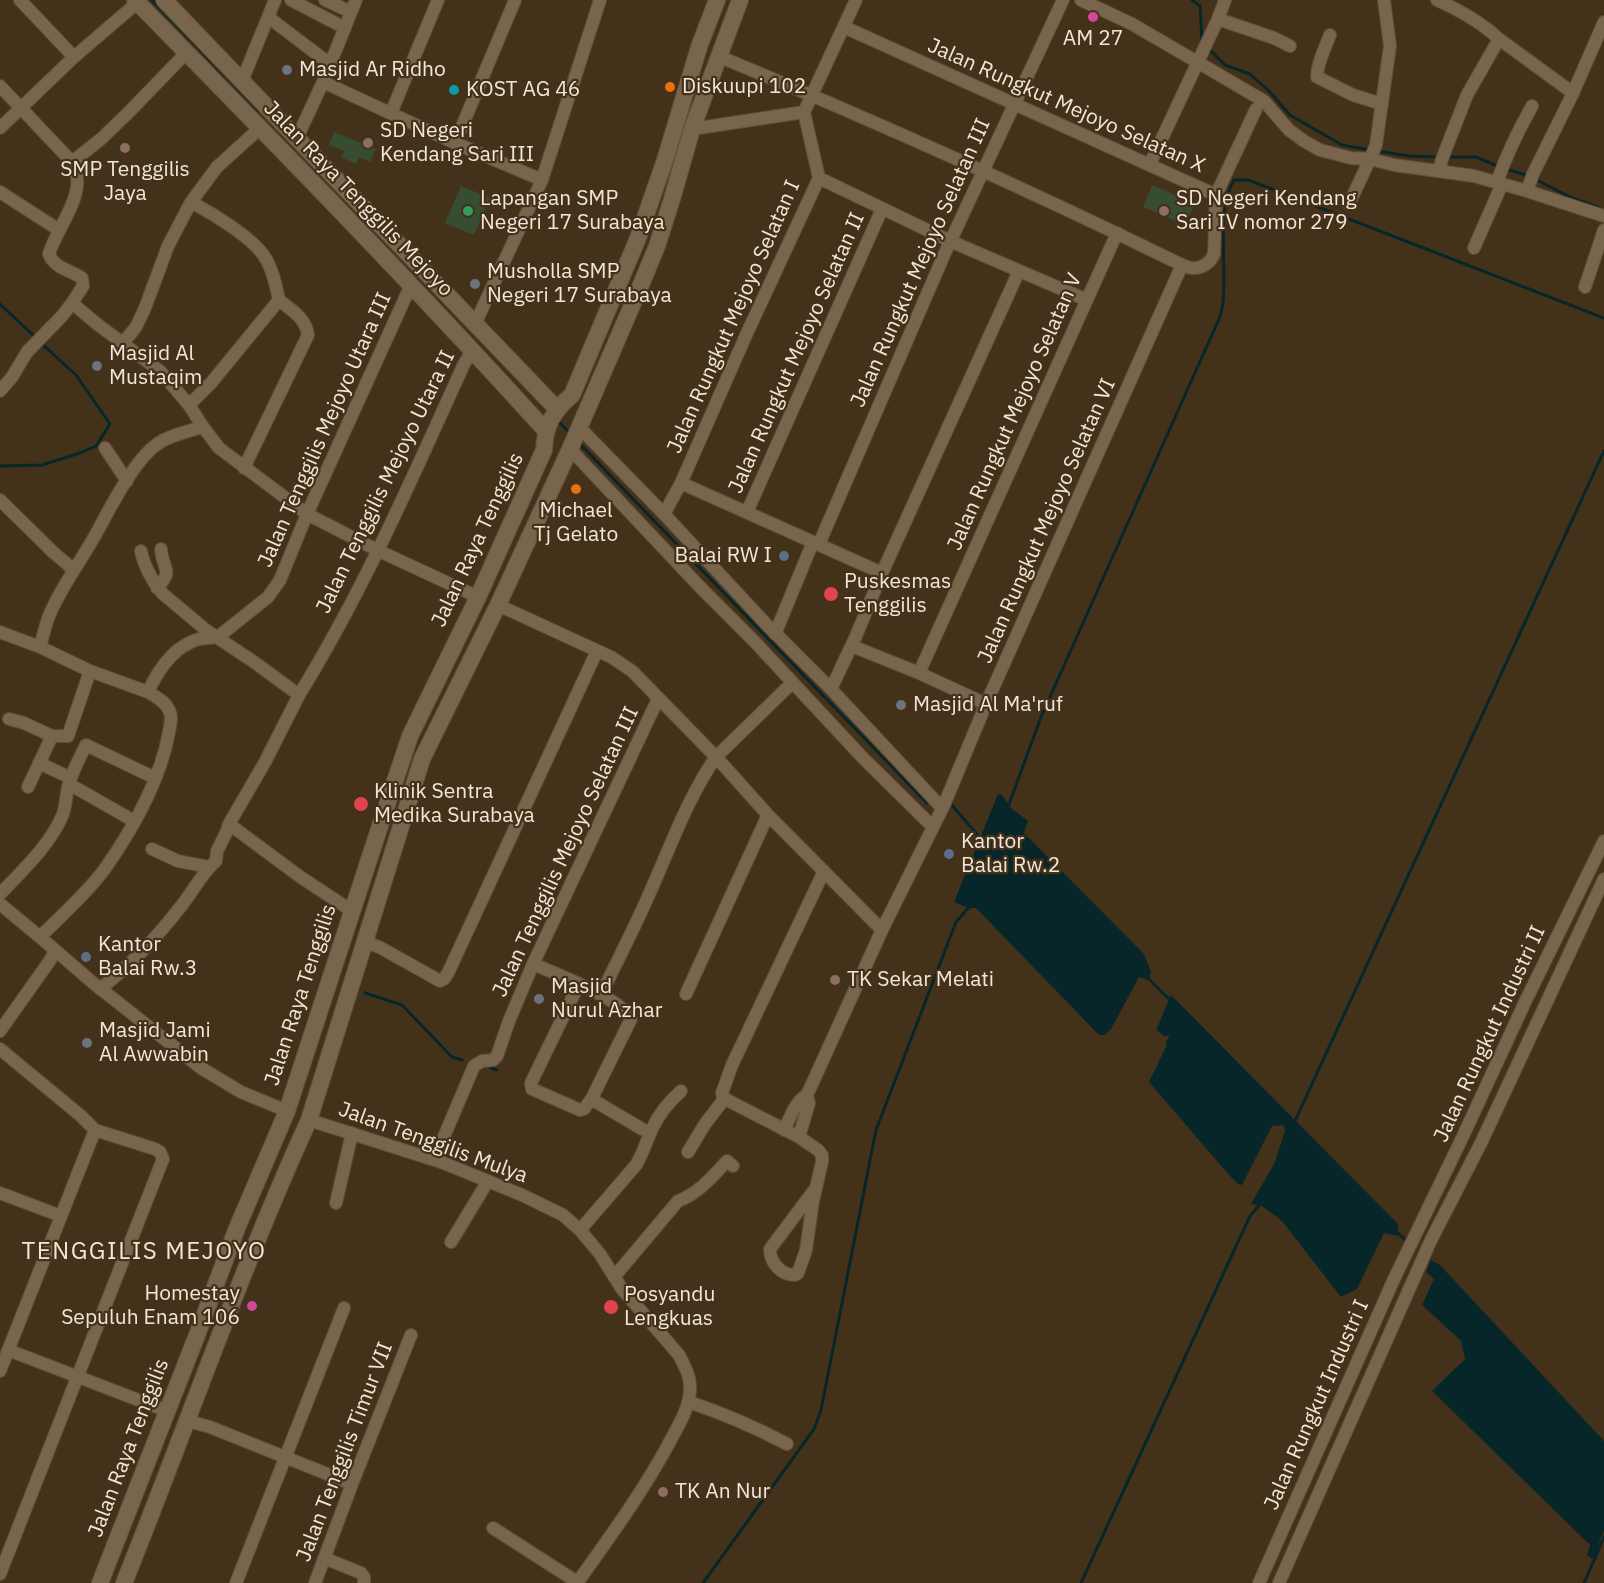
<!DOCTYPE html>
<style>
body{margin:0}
canvas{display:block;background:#44311a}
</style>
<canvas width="1604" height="1583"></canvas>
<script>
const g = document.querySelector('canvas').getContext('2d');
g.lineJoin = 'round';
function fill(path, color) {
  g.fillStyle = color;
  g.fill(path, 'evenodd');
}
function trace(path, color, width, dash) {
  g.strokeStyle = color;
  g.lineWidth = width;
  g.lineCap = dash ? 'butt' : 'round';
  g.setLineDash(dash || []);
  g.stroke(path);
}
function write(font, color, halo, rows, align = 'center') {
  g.font = font + ' "IBM Plex Sans",sans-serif';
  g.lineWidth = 4.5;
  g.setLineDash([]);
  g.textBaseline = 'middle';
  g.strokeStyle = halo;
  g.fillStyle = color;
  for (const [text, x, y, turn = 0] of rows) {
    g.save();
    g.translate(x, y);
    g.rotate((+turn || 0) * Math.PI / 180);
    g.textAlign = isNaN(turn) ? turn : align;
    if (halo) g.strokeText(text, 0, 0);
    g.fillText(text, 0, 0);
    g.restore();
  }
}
fill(new Path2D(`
 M 334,132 L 376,149 L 370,162 L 359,157 L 356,164 L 341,157 L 344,151 L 329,145 Z
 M 1152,185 L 1195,204 L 1185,225 L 1143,207 Z
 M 461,186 L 490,198 L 474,235 L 445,223 Z`), '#364d31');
fill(new Path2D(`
 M 998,794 L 1002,795 L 1011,808 L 1028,821 L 1024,833 L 1144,954 L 1151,972 L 1149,980 L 1139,977 L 1111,1029 L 1104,1035 L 1099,1035 L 976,908 L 968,908 L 954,902 Z
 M 1171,995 L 1398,1224 L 1398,1236 L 1384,1233 L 1357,1289 L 1341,1297 L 1282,1221 L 1262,1206 L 1251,1204 L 1274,1164 L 1285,1131 L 1283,1125 L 1272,1126 L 1242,1185 L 1238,1184 L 1229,1175 L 1149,1082 L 1166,1047 L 1166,1041 L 1170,1036 L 1164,1036 L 1156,1030 Z
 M 1431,1260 L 1440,1265 L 1604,1441 L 1604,1531 L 1599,1543 L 1597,1559 L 1591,1558 L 1587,1555 L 1590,1545 L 1432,1391 L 1465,1359 L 1461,1341 L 1422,1305 L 1434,1279 L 1426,1272 Z`), '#072629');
trace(new Path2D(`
 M 152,0 L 259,111
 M 1192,0 L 1200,6 L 1202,40
 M 1208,48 L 1225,65 L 1250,74 L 1269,91 L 1290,115 L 1342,145 L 1371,150
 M 1377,151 L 1409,156 L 1439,157
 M 1446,157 L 1476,157 L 1500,167
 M 1506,169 L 1529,176
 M 1535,179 L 1570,197 L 1600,208
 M 0,304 L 36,338
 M 557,420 L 570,433
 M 578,442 L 927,803
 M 0,466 L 42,465 L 80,453 L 96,446 L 110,424 L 76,375 L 41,343
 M 950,803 L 982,840
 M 1008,807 L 1041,717 L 1219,319 C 1221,313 1223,307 1223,301 C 1227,266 1216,210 1234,180 L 1248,180 L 1277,191 L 1604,318
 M 1147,977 L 1172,1002
 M 365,993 L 402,1005 L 452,1057 L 462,1060
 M 491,1068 L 497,1070
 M 1294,1123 L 1604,451
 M 1395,1230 L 1407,1242
 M 703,1583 L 814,1429 L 821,1410 L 876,1130 L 956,922 L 971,905
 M 1081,1583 L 1250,1216 L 1261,1203
 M 1584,1583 L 1604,1537`), '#072629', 3);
const street = new Path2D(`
 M 20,0 L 74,57
 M 291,0 L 345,28
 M 325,0 L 351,12
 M 1081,0 L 1132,24 L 1264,101 L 1289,130 L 1304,141 L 1320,150 L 1351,158 L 1370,159 L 1394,165 L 1474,176 L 1527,191 L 1604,216
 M 1437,0 C 1459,10 1481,22 1499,39 L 1573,93
 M 268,17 L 330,64
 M 1218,19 L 1274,38 L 1290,46
 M 1330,35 C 1325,48 1317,64 1317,77 L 1353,95 L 1382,104
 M 718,56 C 875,121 1029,190 1182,265 C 1185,266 1188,268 1192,268 C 1202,269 1211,262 1214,254 L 1216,195 L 844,27
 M 242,81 L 275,0
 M 323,82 L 455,143 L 542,180
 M 0,86 L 72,162 C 90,192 57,226 49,254 C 54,268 70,270 82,278 L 83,286 L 72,303
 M 391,113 L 438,0
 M 0,128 L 74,57 L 137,3
 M 692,129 L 804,112
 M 297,138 L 323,82 L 356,0
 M 455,143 L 515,0
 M 72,162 L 101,139 L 129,112 L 186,53
 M 1150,164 L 1218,19 L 1225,0
 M 1439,171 L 1442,159 L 1467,95 L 1499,39
 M 819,178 L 950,241 L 1087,300
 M 1497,182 C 1506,156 1518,131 1532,106
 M 1527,191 L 1533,174 L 1573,93 L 1604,22
 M 0,192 L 59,230
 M 1216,195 L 1256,109
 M 191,202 C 212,213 255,239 266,259 C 273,271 276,286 279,300
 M 1349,204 L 1370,159 L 1376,145 L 1390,46 L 1384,0
 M 1474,248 L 1502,184
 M 1585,287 L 1604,230
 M 475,324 L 542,180 L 600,0
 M 123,343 L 136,327 L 145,308 L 168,246 L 191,202 L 217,167 L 259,129
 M 0,391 L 12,377 L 27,352 L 62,316 L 72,303 L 97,324 L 160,371 L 189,405 L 203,427 L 219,448 L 307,514 L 379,551 L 478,597
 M 189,405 L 211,383 L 279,300
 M 579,427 L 664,514 L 767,625 L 831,689 L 942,808
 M 105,448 L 127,481
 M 570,449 L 700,587 L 753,640 L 863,758 L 932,826
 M 244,468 L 308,335 C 306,318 291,310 279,300
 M 681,483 L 882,573
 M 0,500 L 54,553 L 74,570
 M 747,512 L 882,209
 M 664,514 L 681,483 L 747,333 L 819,178 L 804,112 L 856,0
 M 819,544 L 944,255 L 1063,0
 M 157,588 C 175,569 162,570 161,549
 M 498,605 L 611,657 L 632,671 L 716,757 L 768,815 L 882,930
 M 0,632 L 40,647 L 90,671 L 148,692
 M 775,634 L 813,542
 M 218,637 L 268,597 L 280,580 L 307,514 L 411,285
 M 852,646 L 919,673 L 986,704
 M 40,647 C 43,637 45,626 49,616 C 61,586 82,560 97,532 C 110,508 134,461 156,445 C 167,436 189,431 203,427
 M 919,673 L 1117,233
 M 831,689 L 856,636 L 882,573 L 1019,271
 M 299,695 C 364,590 413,476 464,364 L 473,350
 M 9,719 L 24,723 L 52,736
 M 39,763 L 71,778
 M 69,784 L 134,821
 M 28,787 L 52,736 L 68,736 L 90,671
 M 229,824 L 299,876 L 352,911
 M 152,849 L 178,861 L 209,867
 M 0,894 C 22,871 51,844 63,814 C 66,805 66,796 68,787 C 72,772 79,759 86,745 L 155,778
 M 0,904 L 40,937 L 92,982 L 201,1068 L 241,1092 L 287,1111
 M 40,937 C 62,915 86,894 104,870 C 133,829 160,782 169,732 C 170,725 173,717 169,710 C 165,701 156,697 148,692 C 158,670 174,646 199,639 C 205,638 212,638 218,637
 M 366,942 L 381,948 L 440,981 L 444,979 L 448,973 L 597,651
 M 533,964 C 554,973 624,1000 631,1019 L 592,1098 L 593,1100 L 642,1129
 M 579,984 L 531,1083 L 532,1089 L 580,1110 L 584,1109 L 592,1098
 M 100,989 C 131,965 158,936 182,905 C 193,891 202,873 216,861 L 217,851 L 227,831 L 229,824 L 265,762 L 299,695 L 254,662 L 206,630 L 163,594 C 153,583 144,566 141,551
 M 686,994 L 768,815
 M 601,995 C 616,963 633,931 647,899 C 669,851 686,800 716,757 L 792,683
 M 0,1031 L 51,959 L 55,950
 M 0,1049 L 81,1116 L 95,1130 L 155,1149 L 160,1152 L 163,1159 L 0,1574
 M 309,1120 L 441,1162 L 522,1195 L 563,1215 L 580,1230 L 600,1254 L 622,1289 L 679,1355 C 684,1365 691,1377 690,1389 C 690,1408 677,1428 668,1445 C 642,1493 609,1538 577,1583
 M 784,1130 C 790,1119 795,1101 807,1095 L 882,930 L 944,805 L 986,704 L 1182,265
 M 799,1137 L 809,1103 L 807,1095
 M 688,1152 L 705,1124 L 725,1098
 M 434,1160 L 474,1066 L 482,1061 L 493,1060 L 497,1056 L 509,1021 L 533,964 L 658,699
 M 815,1189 L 770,1249 C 770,1263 781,1275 795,1275 L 798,1273 L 806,1250 L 813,1201 L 822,1162 L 822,1155 L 818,1150 L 799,1137 L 729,1101 L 723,1097 L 722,1093 L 732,1065 L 824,871
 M 0,1193 L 61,1216
 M 336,1203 L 352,1133
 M 580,1230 L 636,1165 C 644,1152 647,1138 654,1125 C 661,1111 670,1101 681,1091
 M 451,1242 L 488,1181
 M 614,1277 L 678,1201 C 698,1194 713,1176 727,1161 L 733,1166
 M 8,1350 L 167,1411
 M 0,1371 L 95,1130
 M 689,1402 C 725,1414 753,1426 787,1444
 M 188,1421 L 210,1427 L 352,1484
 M 493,1528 L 577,1582
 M 324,1558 L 361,1573 L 364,1577 L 364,1583
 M 236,1583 L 344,1308
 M 315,1583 L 352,1484 L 411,1335
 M 1259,1583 L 1394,1279 L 1464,1134 L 1526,1000 L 1604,841
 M 1279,1583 L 1431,1240 L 1481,1143 L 1604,879`);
const secondary = new Path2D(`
 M 135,0 C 274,142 413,284 546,431
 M 164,0 L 557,409
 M 100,1583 L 197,1335 L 237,1228 L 287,1111 L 379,829 L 410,736 L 478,597 L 544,450 C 545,425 553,411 572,395 L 638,238 L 665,160 L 699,47 L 717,0
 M 124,1583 C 186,1429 240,1271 309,1120 L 422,759 L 498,605 L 570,449 L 643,280 L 657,246 L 672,199 L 692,129 L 740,0`);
trace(street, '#5e4e3a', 14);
trace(secondary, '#5e4e3a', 18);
trace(street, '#79644c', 12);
trace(secondary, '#79644c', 16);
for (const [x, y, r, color] of [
 [1093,17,6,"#d1479c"],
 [287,70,6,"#6b7280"],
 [670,87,6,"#e8710a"],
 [454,90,6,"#0f9aa8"],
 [368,143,6,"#8d6e63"],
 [125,148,6,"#8d6e63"],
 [468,211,6,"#2e9e5b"],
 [1164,211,6,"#8d6e63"],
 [475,284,6,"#6b7280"],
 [97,366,6,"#6b7280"],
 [576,489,6,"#e8710a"],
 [784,556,6,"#5c6f8a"],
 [831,594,8,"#e0444e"],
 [901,705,6,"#6b7280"],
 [361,804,8,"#e0444e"],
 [949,854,6,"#5c6f8a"],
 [86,957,6,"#5c6f8a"],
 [835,980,6,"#8d6e63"],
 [539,999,6,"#6b7280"],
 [87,1043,6,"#6b7280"],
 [252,1306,6,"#d1479c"],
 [611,1307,8,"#e0444e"],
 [663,1492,6,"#8d6e63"]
]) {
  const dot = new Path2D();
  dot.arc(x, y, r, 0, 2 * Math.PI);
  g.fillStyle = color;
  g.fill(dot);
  trace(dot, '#44311a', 2);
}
write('21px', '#f2e6d8', '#44311a', [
 ["AM 27",1093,39,"center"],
 ["Masjid Ar Ridho",299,70],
 ["Diskuupi 102",682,87],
 ["KOST AG 46",466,90],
 ["SD Negeri",380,131],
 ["Kendang Sari III",380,155],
 ["SMP Tenggilis",125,170,"center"],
 ["Jaya",125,194,"center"],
 ["Lapangan SMP",480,199],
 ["Negeri 17 Surabaya",480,223],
 ["SD Negeri Kendang",1176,199],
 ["Sari IV nomor 279",1176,223],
 ["Musholla SMP",487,272],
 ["Negeri 17 Surabaya",487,296],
 ["Masjid Al",109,354],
 ["Mustaqim",109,378],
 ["Michael",576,511,"center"],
 ["Tj Gelato",576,535,"center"],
 ["Balai RW I",772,556,"right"],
 ["Puskesmas",844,582],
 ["Tenggilis",844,606],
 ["Masjid Al Ma'ruf",913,705],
 ["Klinik Sentra",374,792],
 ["Medika Surabaya",374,816],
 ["Kantor",961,842],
 ["Balai Rw.2",961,866],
 ["Kantor",98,945],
 ["Balai Rw.3",98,969],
 ["TK Sekar Melati",847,980],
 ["Masjid",551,987],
 ["Nurul Azhar",551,1011],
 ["Masjid Jami",99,1031],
 ["Al Awwabin",99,1055],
 ["Homestay",240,1294,"right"],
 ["Sepuluh Enam 106",240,1318,"right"],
 ["Posyandu",624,1295],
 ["Lengkuas",624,1319],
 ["TK An Nur",675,1492]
], 'left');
write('21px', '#f2e6d8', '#44311a', [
 ["Jalan Rungkut Mejoyo Selatan X",1066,106,24],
 ["Jalan Raya Tenggilis Mejoyo",358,199,46],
 ["Jalan Rungkut Mejoyo Selatan III",921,263,-66],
 ["Jalan Rungkut Mejoyo Selatan I",734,317,-66],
 ["Jalan Rungkut Mejoyo Selatan II",797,353,-66],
 ["Jalan Rungkut Mejoyo Selatan V",1015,412,-66],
 ["Jalan Tenggilis Mejoyo Utara III",325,430,-66],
 ["Jalan Tenggilis Mejoyo Utara II",386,482,-64],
 ["Jalan Rungkut Mejoyo Selatan VI",1047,521,-66],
 ["Jalan Raya Tenggilis",478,540,-65],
 ["Jalan Tenggilis Mejoyo Selatan III",566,852,-65],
 ["Jalan Raya Tenggilis",301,995,-72],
 ["Jalan Rungkut Industri II",1490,1034,-65],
 ["Jalan Tenggilis Mulya",433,1143,20],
 ["Jalan Rungkut Industri I",1317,1405,-66],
 ["Jalan Raya Tenggilis",129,1448,-69],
 ["Jalan Tenggilis Timur VII",345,1452,-69]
]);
g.letterSpacing = '1.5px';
write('24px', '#f2e6d8', '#44311a', [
 ["TENGGILIS MEJOYO",144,1252]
]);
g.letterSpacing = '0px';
</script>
